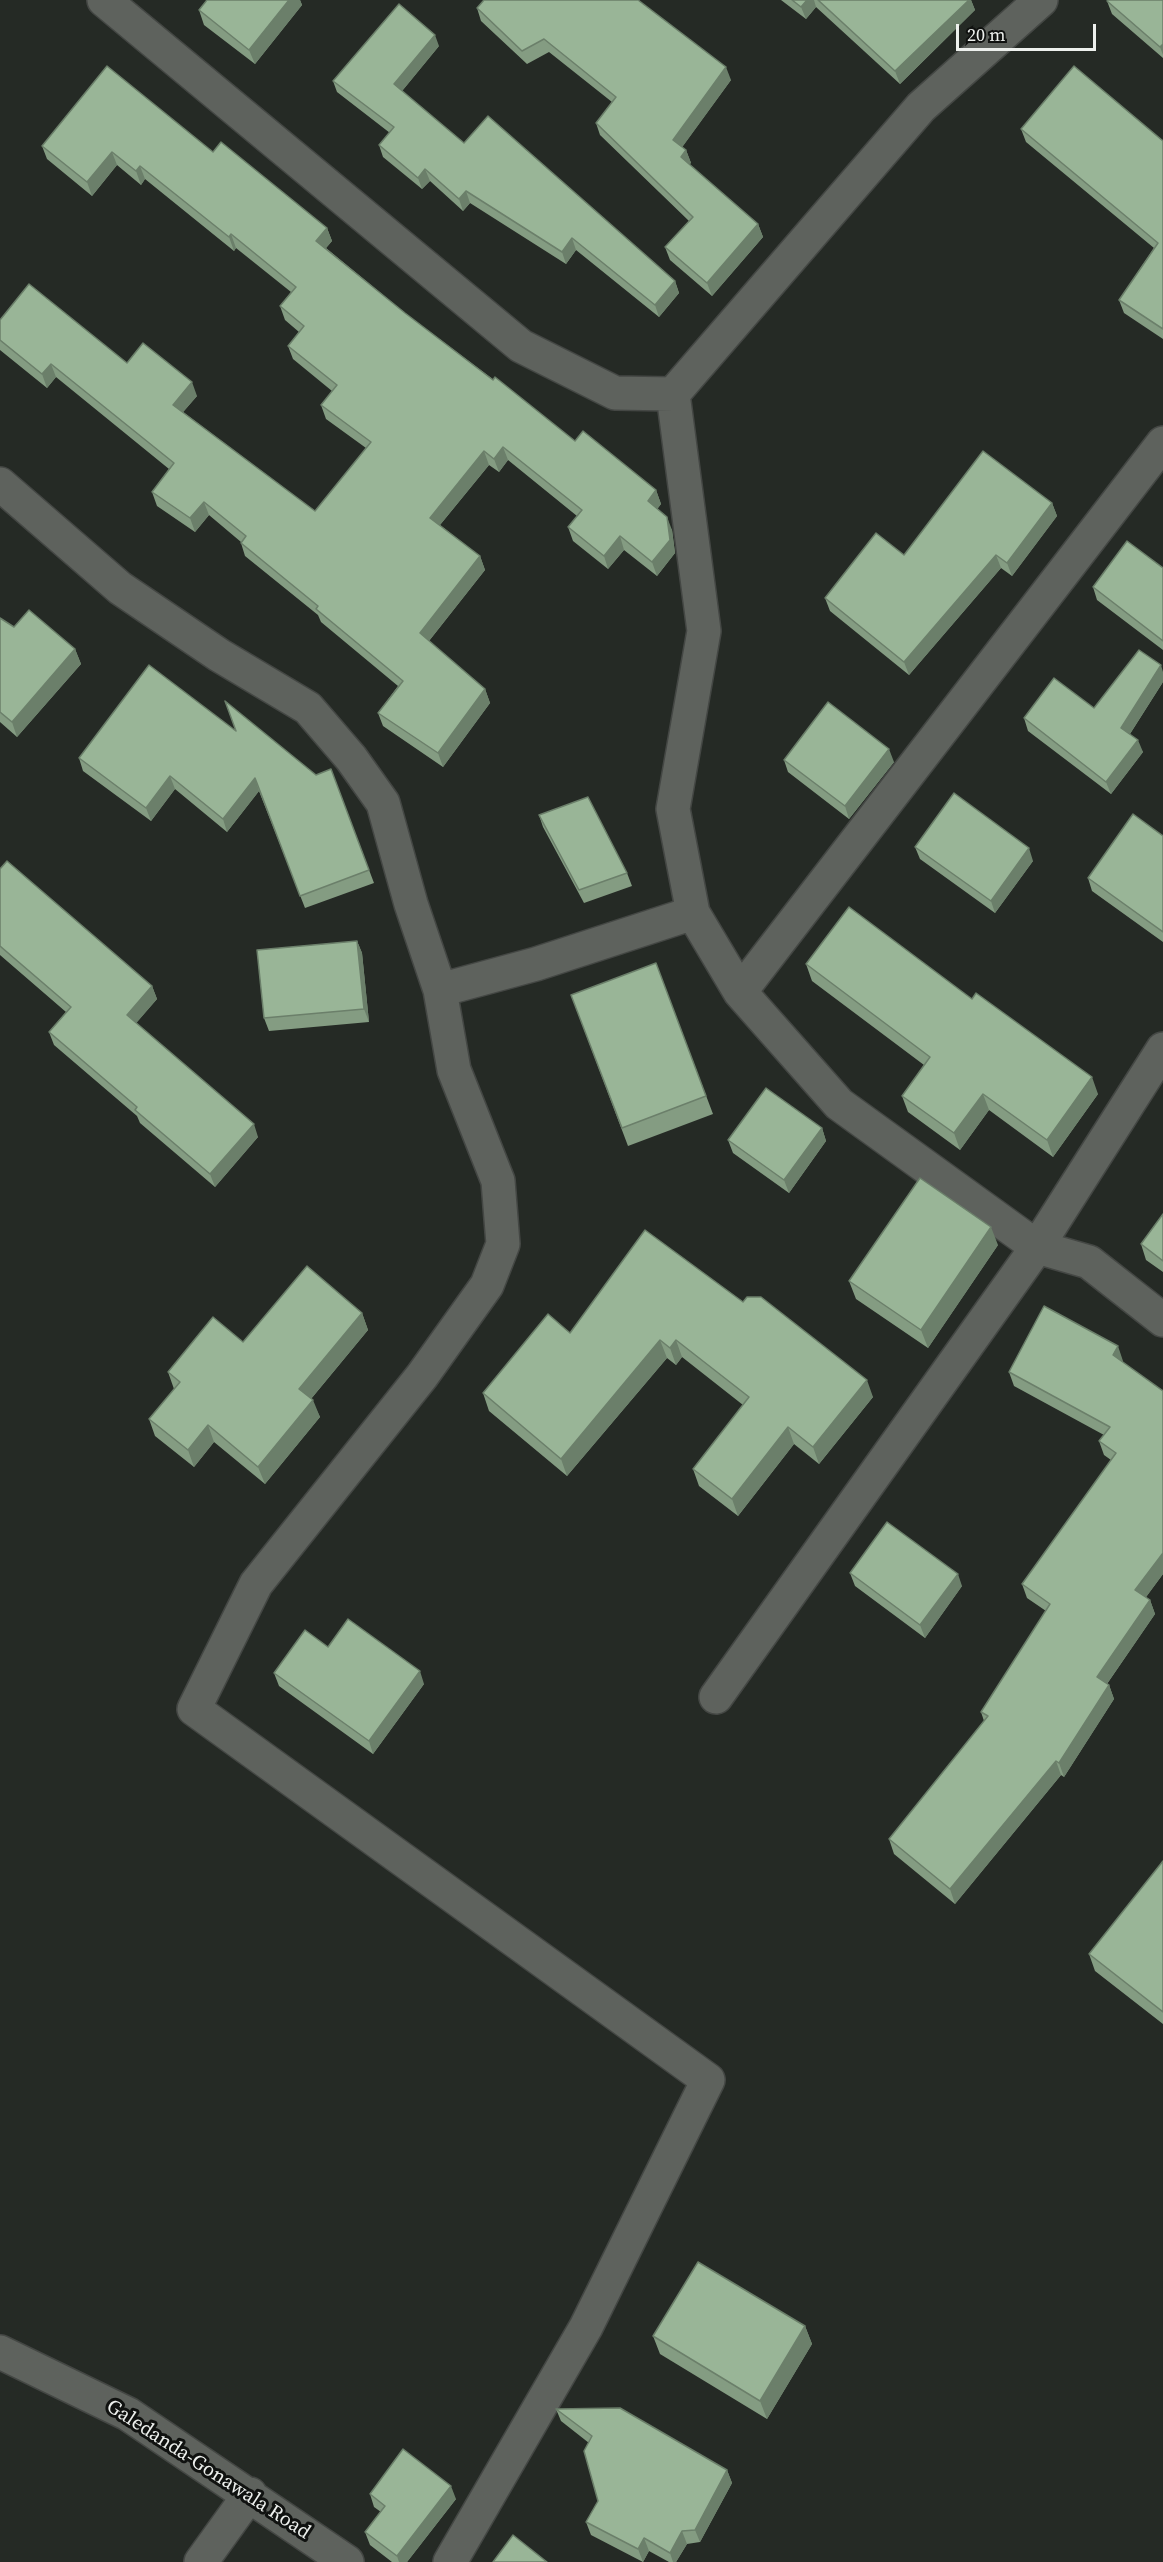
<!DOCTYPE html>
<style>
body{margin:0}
#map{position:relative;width:1163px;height:2562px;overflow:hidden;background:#252a25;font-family:"Source Serif 4",serif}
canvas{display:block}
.scale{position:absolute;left:956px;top:24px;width:140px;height:27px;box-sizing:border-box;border:3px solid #edf0ed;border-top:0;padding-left:8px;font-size:18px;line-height:21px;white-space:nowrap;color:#edf0ed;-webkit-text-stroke:4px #101210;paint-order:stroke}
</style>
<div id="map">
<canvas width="1163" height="2562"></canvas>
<div class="scale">20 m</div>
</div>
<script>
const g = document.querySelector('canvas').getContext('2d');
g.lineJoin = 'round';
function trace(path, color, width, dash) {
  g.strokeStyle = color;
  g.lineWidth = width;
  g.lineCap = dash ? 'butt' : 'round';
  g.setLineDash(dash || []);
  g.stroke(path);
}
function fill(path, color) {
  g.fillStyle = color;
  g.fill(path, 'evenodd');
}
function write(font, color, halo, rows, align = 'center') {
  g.font = font + ' "Source Serif 4",serif';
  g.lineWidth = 6;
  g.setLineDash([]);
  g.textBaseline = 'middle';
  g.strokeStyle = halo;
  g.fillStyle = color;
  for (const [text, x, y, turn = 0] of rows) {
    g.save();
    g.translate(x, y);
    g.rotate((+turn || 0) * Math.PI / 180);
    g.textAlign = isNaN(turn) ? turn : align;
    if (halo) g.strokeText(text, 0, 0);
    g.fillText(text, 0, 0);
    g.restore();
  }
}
const street = new Path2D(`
 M 104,0 L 521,346 L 615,393 L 673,394
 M 1041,0 L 921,107 L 673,394 L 704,631 L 673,809 L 693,913 L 740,992 L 839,1104 L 1037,1247 L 1163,1049
 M 0,484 L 120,588 L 219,655 L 308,708 L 351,758 L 383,803 L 411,904 L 440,990 L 536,964 L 693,913
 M 440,990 L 454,1070 L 498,1181 L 503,1244 L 487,1285 L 422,1376 L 256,1584 L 194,1709 L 708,2080 L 586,2327 L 450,2562
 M 740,992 L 1163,443
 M 716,1697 L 1037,1247 L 1089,1262 L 1163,1320
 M 0,2352 L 128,2414 L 347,2562
 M 201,2562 L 250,2494`);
trace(street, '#444744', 36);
trace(street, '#5e625d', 33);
fill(new Path2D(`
 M 207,0 L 300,0 L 302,5 L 255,64 L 204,25 L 199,10 Z
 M 781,0 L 971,0 L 975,10 L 900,84 L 816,7 L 806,19 Z
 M 1163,0 L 1163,58 L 1112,14 L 1107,1 Z
 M 477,8 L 731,80 L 682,147 L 686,150 L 691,163 L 689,164 L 758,224 L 763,237 L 712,296 L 670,260 L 665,247 L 689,221 L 600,135 L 596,123 L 612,102 L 549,52 L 527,64 L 481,21 Z
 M 439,46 L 402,91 L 464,143 L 675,281 L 679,293 L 659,317 L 576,250 L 566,264 L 470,203 L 463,211 L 430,181 L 422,189 L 383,157 L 379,145 L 390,133 L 337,92 L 333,81 Z
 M 1021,129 L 1163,141 L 1163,339 L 1124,313 L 1119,300 L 1154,248 L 1026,142 Z
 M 42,146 L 213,152 L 327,228 L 332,241 L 326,248 L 405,313 L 575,441 L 656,490 L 661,504 L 657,509 L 672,530 L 675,553 L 657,576 L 624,550 L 608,569 L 573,541 L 568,527 L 577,516 L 508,460 L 499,472 L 489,465 L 440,525 L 480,556 L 485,570 L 429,641 L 485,689 L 490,703 L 443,767 L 383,726 L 378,713 L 398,686 L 321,622 L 318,615 L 245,556 L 241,543 L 241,542 L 209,515 L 195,532 L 157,506 L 152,492 L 169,469 L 56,377 L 47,388 L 0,350 L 0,320 L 127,363 L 197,396 L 183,412 L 315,511 L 366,448 L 326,419 L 321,405 L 332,391 L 293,359 L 288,346 L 299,332 L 285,320 L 280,306 L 291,292 L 236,248 L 234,251 L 145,179 L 141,185 L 117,165 L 92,196 L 47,159 Z
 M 1052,503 L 1057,516 L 1012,576 L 1001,568 L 909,675 L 830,611 L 825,598 L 904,555 Z
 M 1163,568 L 1163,650 L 1097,600 L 1093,587 Z
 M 0,618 L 14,627 L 75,649 L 81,664 L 17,737 L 0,722 Z
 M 1163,682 L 1130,734 L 1143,752 L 1111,794 L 1028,731 L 1024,718 L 1094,708 Z
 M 236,731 L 316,775 L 331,769 L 374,883 L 305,908 L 259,791 L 227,832 L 175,789 L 151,821 L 83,771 L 79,758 Z
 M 784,760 L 894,762 L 849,819 L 788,772 Z
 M 539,815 L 627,873 L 632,886 L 584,903 L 543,827 Z
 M 1163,836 L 1163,942 L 1092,891 L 1088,878 Z
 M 915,847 L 1033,861 L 995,913 L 920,859 Z
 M 0,869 L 152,986 L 157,999 L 136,1023 L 258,1137 L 215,1187 L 140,1123 L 137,1116 L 54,1045 L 49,1032 L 66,1012 L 0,955 Z
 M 357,941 L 362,953 L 369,1022 L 269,1031 L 264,1018 Z
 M 656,963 L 713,1114 L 628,1146 L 571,995 Z
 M 806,964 L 1098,1094 L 1053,1157 L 989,1110 L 960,1150 L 908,1112 L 902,1096 L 924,1065 L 812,981 Z
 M 822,1128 L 826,1141 L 789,1193 L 733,1153 L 728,1140 Z
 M 1163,1214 L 1163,1272 L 1146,1260 L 1141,1244 Z
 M 645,1230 L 873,1397 L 819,1464 L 794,1444 L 738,1516 L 699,1486 L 693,1469 L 743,1405 L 682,1357 L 676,1365 L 667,1358 L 567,1476 L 489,1411 L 483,1393 L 570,1333 Z
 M 998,1245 L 928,1348 L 856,1299 L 849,1281 Z
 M 362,1313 L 368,1330 L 311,1399 L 320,1417 L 265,1484 L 214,1442 L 194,1467 L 155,1436 L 149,1419 L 174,1389 L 168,1372 L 243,1342 Z
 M 1123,1361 L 1123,1362 L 1163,1574 L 1146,1597 L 1150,1600 L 1155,1614 L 1107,1684 L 1109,1685 L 1114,1699 L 1064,1777 L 1061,1775 L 955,1904 L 894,1854 L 889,1839 L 984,1721 L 981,1712 L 1046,1611 L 1027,1598 L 1022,1584 L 1111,1460 L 1104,1455 L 1099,1441 L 1104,1435 L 1014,1386 L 1009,1372 Z
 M 850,1573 L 962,1586 L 925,1638 L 855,1586 Z
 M 328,1647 L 424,1684 L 373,1754 L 279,1686 L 274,1673 Z
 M 1163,1861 L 1163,2024 L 1095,1971 L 1089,1954 Z
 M 805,2326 L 812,2344 L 767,2419 L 660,2354 L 653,2336 Z
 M 556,2409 L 727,2470 L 732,2483 L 700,2542 L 687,2544 L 676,2562 L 669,2562 L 649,2551 L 643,2562 L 591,2535 L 586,2522 L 598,2501 L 589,2443 L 561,2421 Z
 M 370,2494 L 456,2499 L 407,2562 L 392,2562 L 370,2545 L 365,2532 L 381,2512 L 374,2507 Z`), '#849c82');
fill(new Path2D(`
 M 289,0 L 300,0 L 302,5 L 255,64 L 249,50 Z
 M 807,0 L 814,0 L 816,7 L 806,19 L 801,7 Z
 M 969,0 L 971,0 L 975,10 L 900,84 L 895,71 Z
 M 435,35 L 439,46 L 398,96 L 394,84 Z
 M 1163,44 L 1163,55 L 1160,47 Z
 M 726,67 L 731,80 L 678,153 L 673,140 Z
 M 686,150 L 691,163 L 685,170 L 681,157 Z
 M 112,152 L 117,165 L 92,196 L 87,182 Z
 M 140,166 L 145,179 L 141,185 L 136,171 Z
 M 425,169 L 430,181 L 422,189 L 418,178 Z
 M 466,191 L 470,203 L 463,211 L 459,199 Z
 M 758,224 L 763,237 L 712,296 L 707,283 Z
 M 327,228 L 332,241 L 321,254 L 316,241 Z
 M 231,234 L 236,248 L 234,251 L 229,237 Z
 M 572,238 L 576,250 L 566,264 L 562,252 Z
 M 675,281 L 679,293 L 659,317 L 655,305 Z
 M 51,364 L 56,377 L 47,388 L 42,374 Z
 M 192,382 L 197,396 L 178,418 L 173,405 Z
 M 503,447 L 508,460 L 499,472 L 494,459 Z
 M 484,451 L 489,465 L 435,531 L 430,518 Z
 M 656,490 L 661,504 L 653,515 L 648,501 Z
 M 204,502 L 209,515 L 195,532 L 190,518 Z
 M 1052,503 L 1057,516 L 1012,576 L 1007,563 Z
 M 667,517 L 672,530 L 675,553 L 657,576 L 652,562 Z
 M 620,536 L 624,550 L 608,569 L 604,556 Z
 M 996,555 L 1001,568 L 909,675 L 904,662 Z
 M 480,556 L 485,570 L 425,646 L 420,633 Z
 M 75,649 L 81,664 L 17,737 L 12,722 Z
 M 1161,665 L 1163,672 L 1163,682 L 1126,740 L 1121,728 Z
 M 485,689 L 490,703 L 443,767 L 438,753 Z
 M 1138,740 L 1143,752 L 1111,794 L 1106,782 Z
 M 889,749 L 894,762 L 849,819 L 845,806 Z
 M 170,776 L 175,789 L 151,821 L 146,808 Z
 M 255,778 L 259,791 L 227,832 L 223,819 Z
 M 1029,848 L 1033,861 L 995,913 L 991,901 Z
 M 357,941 L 362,953 L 369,1022 L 364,1009 Z
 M 152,986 L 157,999 L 132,1028 L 127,1015 Z
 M 1092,1077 L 1098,1094 L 1053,1157 L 1047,1140 Z
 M 983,1094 L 989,1110 L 960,1150 L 954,1133 Z
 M 254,1124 L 258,1137 L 215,1187 L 210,1174 Z
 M 822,1128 L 826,1141 L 789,1193 L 784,1180 Z
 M 991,1227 L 998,1245 L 928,1348 L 921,1330 Z
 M 362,1313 L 368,1330 L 305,1406 L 299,1389 Z
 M 660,1340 L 667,1358 L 567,1476 L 561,1459 Z
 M 676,1340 L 682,1357 L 676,1365 L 670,1348 Z
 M 1118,1346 L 1123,1361 L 1119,1369 L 1113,1355 Z
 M 867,1380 L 873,1397 L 819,1464 L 813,1447 Z
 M 313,1400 L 320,1417 L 265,1484 L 258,1467 Z
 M 208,1425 L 214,1442 L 194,1467 L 188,1450 Z
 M 788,1427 L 794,1444 L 738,1516 L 732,1499 Z
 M 1163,1553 L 1163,1574 L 1141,1604 L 1135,1590 Z
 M 958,1574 L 962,1586 L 925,1638 L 920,1625 Z
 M 1150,1600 L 1155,1614 L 1102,1691 L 1097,1677 Z
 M 420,1671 L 424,1684 L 373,1754 L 369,1741 Z
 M 1109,1685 L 1114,1699 L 1064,1777 L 1059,1763 Z
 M 1056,1761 L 1061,1775 L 955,1904 L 950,1889 Z
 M 805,2326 L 812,2344 L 767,2419 L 760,2401 Z
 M 727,2470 L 732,2483 L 700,2542 L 695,2530 Z
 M 451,2486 L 456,2499 L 407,2562 L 399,2562 L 397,2556 Z
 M 682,2531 L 687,2544 L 676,2562 L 673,2562 L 670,2553 Z
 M 644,2538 L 649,2551 L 643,2562 L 638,2549 Z`), '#6b7f6a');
const building = new Path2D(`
 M 207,0 L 289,0 L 249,50 L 199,10 Z
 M 484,0 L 638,0 L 726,67 L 673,140 L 686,150 L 681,157 L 758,224 L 707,283 L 665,247 L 693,217 L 596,123 L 616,97 L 544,39 L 522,51 L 477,8 Z
 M 792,0 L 807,0 L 801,7 Z
 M 818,0 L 969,0 L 895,71 Z
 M 1108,0 L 1163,0 L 1163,44 L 1160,47 L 1107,1 Z
 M 399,4 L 435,35 L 394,84 L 464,143 L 488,116 L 675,281 L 655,305 L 572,238 L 562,252 L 466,191 L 459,199 L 425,169 L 418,178 L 379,145 L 394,127 L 333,81 Z
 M 107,66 L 213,152 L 221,142 L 327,228 L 316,241 L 405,313 L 493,380 L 495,377 L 575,441 L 583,431 L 656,490 L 648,501 L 667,517 L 670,540 L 652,562 L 620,536 L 604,556 L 568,527 L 582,510 L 503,447 L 494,459 L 484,451 L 430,518 L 480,556 L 420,633 L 485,689 L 438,753 L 378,713 L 403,681 L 316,609 L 318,606 L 241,543 L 246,536 L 204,502 L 190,518 L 152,492 L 174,463 L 51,364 L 42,374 L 0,340 L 0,320 L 29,284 L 127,363 L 143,343 L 192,382 L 173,405 L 315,511 L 371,442 L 321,405 L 337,385 L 288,346 L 304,326 L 280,306 L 296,287 L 231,234 L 229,237 L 140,166 L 136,171 L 112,152 L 87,182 L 42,146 Z
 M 1074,66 L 1163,141 L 1163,329 L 1119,300 L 1158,243 L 1021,129 Z
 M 983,451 L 1052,503 L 1007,563 L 996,555 L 904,662 L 825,598 L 876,533 L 904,555 Z
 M 1127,541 L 1163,568 L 1163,641 L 1093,587 Z
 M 29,610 L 75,649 L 12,722 L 0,712 L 0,618 L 14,627 Z
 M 1139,650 L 1161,665 L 1121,728 L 1138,740 L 1106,782 L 1024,718 L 1054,678 L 1094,708 Z
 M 149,665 L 236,731 L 225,701 L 316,775 L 331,769 L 369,870 L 300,896 L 255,778 L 223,819 L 170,776 L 146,808 L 79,758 Z
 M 828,702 L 889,749 L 845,806 L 784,760 Z
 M 954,793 L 1029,848 L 991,901 L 915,847 Z
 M 588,797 L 627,873 L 579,890 L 539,815 Z
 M 1133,814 L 1163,836 L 1163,932 L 1088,878 Z
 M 7,861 L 152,986 L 127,1015 L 254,1124 L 210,1174 L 135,1110 L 137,1107 L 49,1032 L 71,1007 L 0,946 L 0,869 Z
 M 849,907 L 972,999 L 976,993 L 1092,1077 L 1047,1140 L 983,1094 L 954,1133 L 902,1096 L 930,1057 L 806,964 Z
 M 357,941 L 364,1009 L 264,1018 L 257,950 Z
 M 656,963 L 706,1096 L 622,1128 L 571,995 Z
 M 766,1088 L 822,1128 L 784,1180 L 728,1140 Z
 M 920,1178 L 991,1227 L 921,1330 L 849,1281 Z
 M 1163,1214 L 1163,1261 L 1141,1244 Z
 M 645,1230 L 743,1302 L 747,1297 L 761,1297 L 867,1380 L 813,1447 L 788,1427 L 732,1499 L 693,1469 L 749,1397 L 676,1340 L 670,1348 L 660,1340 L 561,1459 L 483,1393 L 548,1314 L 570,1333 Z
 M 307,1266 L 362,1313 L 299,1389 L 313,1400 L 258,1467 L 208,1425 L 188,1450 L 149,1419 L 180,1382 L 168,1372 L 213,1317 L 243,1342 Z
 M 1044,1306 L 1118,1346 L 1113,1355 L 1163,1391 L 1163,1553 L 1135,1590 L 1150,1600 L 1097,1677 L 1109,1685 L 1059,1763 L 1056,1761 L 950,1889 L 889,1839 L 988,1716 L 981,1712 L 1050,1604 L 1022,1584 L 1116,1453 L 1099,1441 L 1110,1427 L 1009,1372 Z
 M 887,1522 L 958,1574 L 920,1625 L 850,1573 Z
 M 348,1619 L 420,1671 L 369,1741 L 274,1673 L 305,1630 L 328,1647 Z
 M 1163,1861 L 1163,2012 L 1089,1954 Z
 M 698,2262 L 805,2326 L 760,2401 L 653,2336 Z
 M 620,2408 L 727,2470 L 695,2530 L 682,2531 L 670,2553 L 644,2538 L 638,2549 L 586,2522 L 598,2501 L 584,2451 L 592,2436 L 556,2409 Z
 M 403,2449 L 451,2486 L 397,2556 L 365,2532 L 385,2506 L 370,2494 Z
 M 513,2535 L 547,2562 L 493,2562 Z`);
fill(building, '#99b597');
trace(building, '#6b7f6a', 1.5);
write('20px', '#edf0ed', '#101210', [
 ["Galedanda-Gonawala Road",208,2470,33]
]);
</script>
